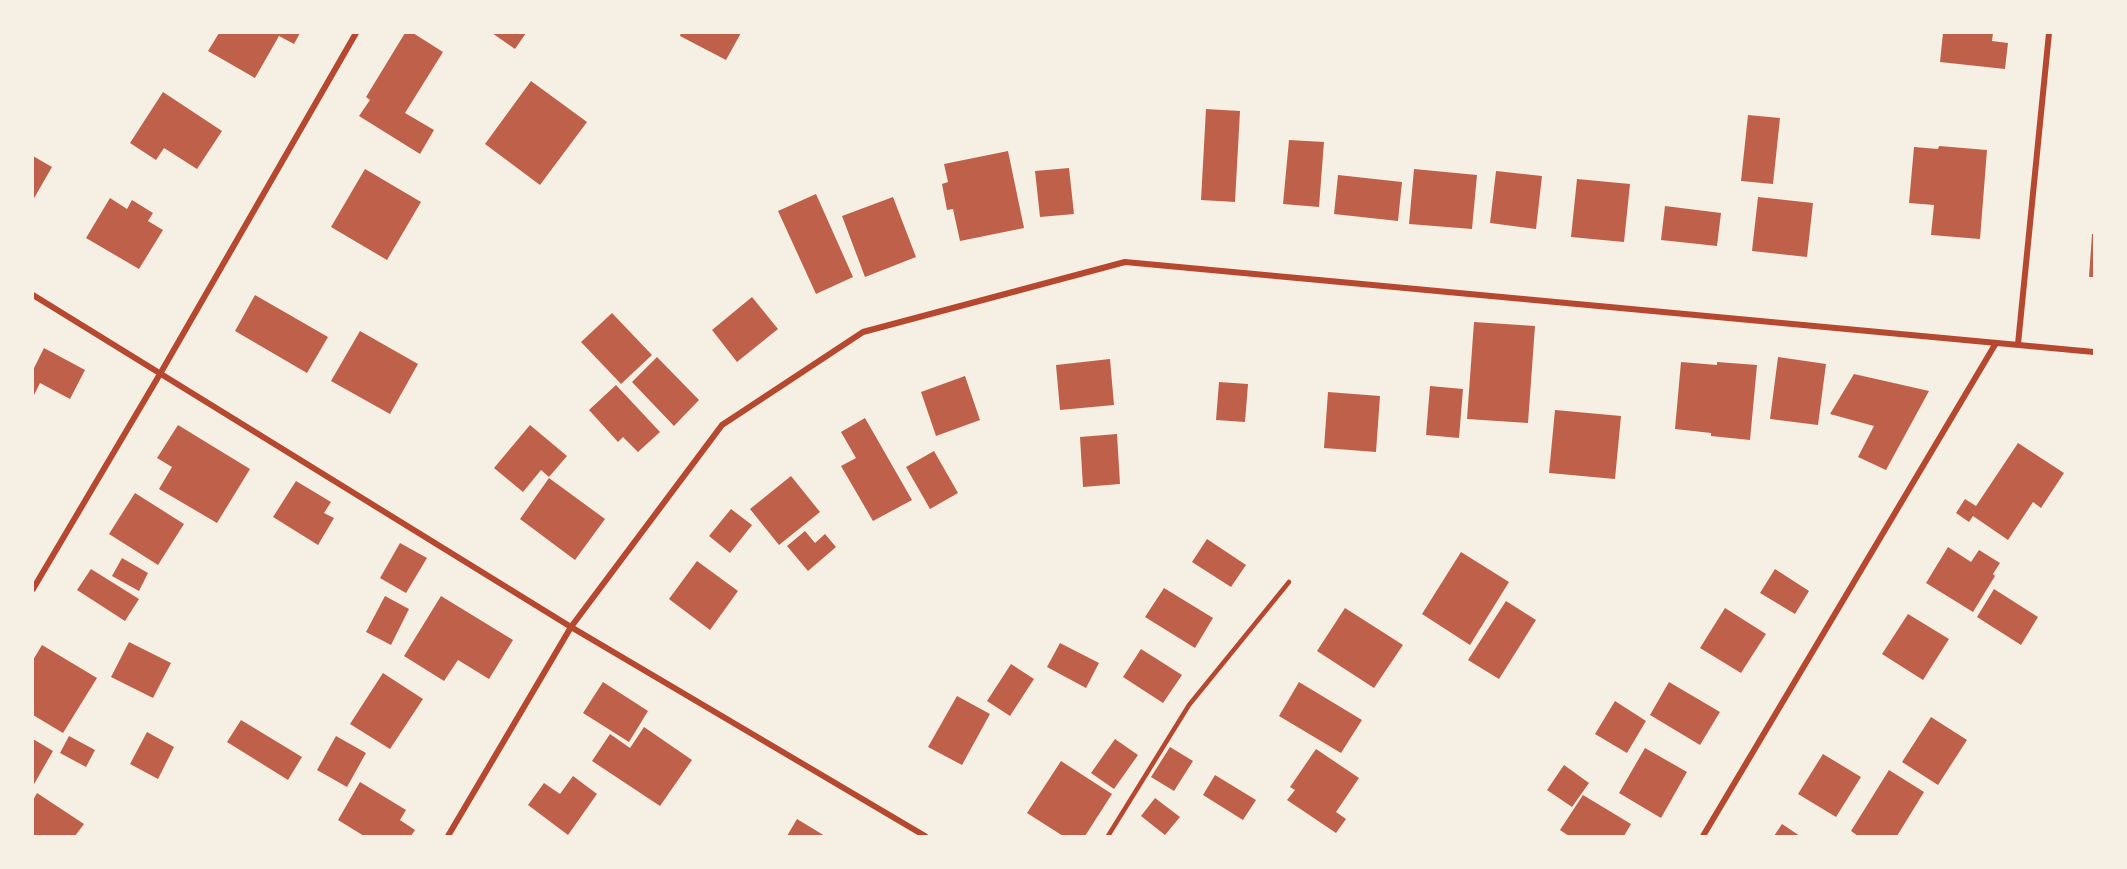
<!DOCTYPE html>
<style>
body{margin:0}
#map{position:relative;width:2127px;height:869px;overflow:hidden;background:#f6efe4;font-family:"IBM Plex Serif",serif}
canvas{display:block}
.frame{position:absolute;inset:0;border:34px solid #f6efe4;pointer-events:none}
</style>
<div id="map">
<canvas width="2127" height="869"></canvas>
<div class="frame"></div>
</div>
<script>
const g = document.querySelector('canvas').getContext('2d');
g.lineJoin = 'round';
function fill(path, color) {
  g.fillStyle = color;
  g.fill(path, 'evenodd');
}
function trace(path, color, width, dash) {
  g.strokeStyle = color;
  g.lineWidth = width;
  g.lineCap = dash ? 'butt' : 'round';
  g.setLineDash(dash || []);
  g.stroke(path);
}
fill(new Path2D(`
 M 219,33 L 300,33 L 294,44 L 279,36 L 255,78 L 208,51 Z
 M 405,33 L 413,33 L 443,52 L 405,113 L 434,130 L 420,154 L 359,116 L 370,100 L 366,97 Z
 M 492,33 L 526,33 L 515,49 Z
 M 681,33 L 741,33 L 726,60 L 680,36 Z
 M 1943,33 L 1993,33 L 1992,41 L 2008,43 L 2005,69 L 1940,62 Z
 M 531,81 L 587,122 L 540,185 L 485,144 Z
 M 163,92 L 222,131 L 197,169 L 164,148 L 156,160 L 130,143 Z
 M 1206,109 L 1240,111 L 1235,202 L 1201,200 Z
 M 1748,115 L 1780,118 L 1773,184 L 1741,181 Z
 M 1289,140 L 1324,142 L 1319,207 L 1283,204 Z
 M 1939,146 L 1987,150 L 1980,239 L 1931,235 L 1934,205 L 1909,203 L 1914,147 L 1938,149 Z
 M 1008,151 L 1024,228 L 960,241 L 953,209 L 947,210 L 942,184 L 948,182 L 944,164 Z
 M 33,156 L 52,167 L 33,200 Z
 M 1069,168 L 1074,214 L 1040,217 L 1035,171 Z
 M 365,169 L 421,202 L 387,260 L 331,227 Z
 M 1414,169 L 1477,175 L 1472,229 L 1409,224 Z
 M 1496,171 L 1542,176 L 1536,229 L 1490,223 Z
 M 1338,175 L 1402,182 L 1398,221 L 1334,214 Z
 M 1577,179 L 1630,184 L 1624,242 L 1571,237 Z
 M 816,194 L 853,277 L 816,294 L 778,211 Z
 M 893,197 L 916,257 L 865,277 L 842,216 Z
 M 1758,197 L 1813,203 L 1807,257 L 1752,251 Z
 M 110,198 L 127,209 L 132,200 L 153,213 L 148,221 L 163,230 L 139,269 L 86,238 Z
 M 1665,206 L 1721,213 L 1717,246 L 1661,240 Z
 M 2092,234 L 2094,234 L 2094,277 L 2089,277 Z
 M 255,295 L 328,337 L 307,373 L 235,331 Z
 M 752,297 L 778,329 L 737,362 L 712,330 Z
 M 612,313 L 652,355 L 621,384 L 581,342 Z
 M 1474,322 L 1535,326 L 1528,423 L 1467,419 Z
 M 360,331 L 418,364 L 390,414 L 331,381 Z
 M 44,348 L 85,370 L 70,399 L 40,383 L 33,397 L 33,370 Z
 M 657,357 L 699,400 L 674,426 L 632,382 Z
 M 1778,357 L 1826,364 L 1818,425 L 1770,419 Z
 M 1110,359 L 1114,405 L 1060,410 L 1056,365 Z
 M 1681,362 L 1717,365 L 1717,362 L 1757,365 L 1750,440 L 1711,436 L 1711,433 L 1675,429 Z
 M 1854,374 L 1929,391 L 1886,470 L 1858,457 L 1874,426 L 1830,414 Z
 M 965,376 L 980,420 L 936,436 L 921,392 Z
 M 1219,382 L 1248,384 L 1245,422 L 1216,420 Z
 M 616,385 L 660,432 L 638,452 L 623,437 L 618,442 L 589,410 Z
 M 1430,386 L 1463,389 L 1459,438 L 1426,435 Z
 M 1328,392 L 1380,396 L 1376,452 L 1324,448 Z
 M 1555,410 L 1621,416 L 1615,479 L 1549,473 Z
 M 865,418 L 912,500 L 873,521 L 841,466 L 856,458 L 841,432 Z
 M 178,425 L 250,469 L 217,523 L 159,489 L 172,467 L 157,458 Z
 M 530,425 L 567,456 L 549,477 L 541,470 L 523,492 L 494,468 Z
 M 1117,434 L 1120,484 L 1083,487 L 1080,437 Z
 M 2018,443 L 2064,473 L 2041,508 L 2033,502 L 2008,540 L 1973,516 L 1969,522 L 1956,513 L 1965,499 L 1976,506 Z
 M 934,451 L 958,493 L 930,509 L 906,467 Z
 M 791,476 L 820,512 L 779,545 L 750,509 Z
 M 549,478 L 605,519 L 575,560 L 520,519 Z
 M 296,481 L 331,502 L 324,513 L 334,518 L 318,545 L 273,517 Z
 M 135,493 L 184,524 L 158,565 L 109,534 Z
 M 731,509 L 752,525 L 730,553 L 709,536 Z
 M 805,531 L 815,543 L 825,534 L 836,547 L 808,571 L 787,546 Z
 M 1207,539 L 1246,565 L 1231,587 L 1192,562 Z
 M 400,543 L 427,558 L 406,593 L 380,578 Z
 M 1948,547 L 1971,562 L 1979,550 L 2000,563 L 1993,574 L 1995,576 L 1973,612 L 1926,583 Z
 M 1461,552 L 1509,582 L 1470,645 L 1422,614 Z
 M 122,558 L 148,573 L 139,591 L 112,576 Z
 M 697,561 L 738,591 L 710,630 L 669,599 Z
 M 91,569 L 139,599 L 125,621 L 77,590 Z
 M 1775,569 L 1809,591 L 1795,614 L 1760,593 Z
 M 1164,588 L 1213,618 L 1195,648 L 1145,617 Z
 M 1994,589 L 2038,617 L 2021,645 L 1977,617 Z
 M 385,596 L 409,609 L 391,645 L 366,632 Z
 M 441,596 L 513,640 L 489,679 L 458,660 L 444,681 L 404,656 Z
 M 1506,601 L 1536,620 L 1499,679 L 1468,660 Z
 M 1345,608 L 1403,645 L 1374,688 L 1317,651 Z
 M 1725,608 L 1766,634 L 1741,673 L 1700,648 Z
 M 1908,614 L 1949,639 L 1923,680 L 1882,654 Z
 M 129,642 L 171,663 L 153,698 L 111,677 Z
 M 1060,643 L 1099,663 L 1086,688 L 1047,667 Z
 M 42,645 L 97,678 L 63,733 L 33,715 L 33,660 Z
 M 1141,649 L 1182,675 L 1163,703 L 1123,677 Z
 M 1011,664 L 1034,679 L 1010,716 L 987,701 Z
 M 383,673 L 423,699 L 390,749 L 350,724 Z
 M 603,682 L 648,711 L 629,742 L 583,713 Z
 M 1299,682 L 1362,720 L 1341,753 L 1279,716 Z
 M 1669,682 L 1720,712 L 1700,745 L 1650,715 Z
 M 957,696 L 990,714 L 962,765 L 928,747 Z
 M 1615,701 L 1646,721 L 1627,753 L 1595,734 Z
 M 1931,717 L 1967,740 L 1938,785 L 1902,762 Z
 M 241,720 L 302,757 L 288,780 L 227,742 Z
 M 644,727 L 692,760 L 660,806 L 592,761 L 610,734 L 630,748 Z
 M 147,732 L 174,747 L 158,779 L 130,764 Z
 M 69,736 L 95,750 L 86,767 L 60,753 Z
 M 336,736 L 366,753 L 347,787 L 317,770 Z
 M 33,739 L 53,751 L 33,786 Z
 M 1115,739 L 1138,755 L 1114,789 L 1091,773 Z
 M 1170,747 L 1193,761 L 1174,791 L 1151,777 Z
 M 1645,748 L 1687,772 L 1661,818 L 1619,793 Z
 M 1316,749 L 1359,778 L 1336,812 L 1346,819 L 1336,833 L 1287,800 L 1295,790 L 1290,787 Z
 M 1823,754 L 1861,777 L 1836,817 L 1798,794 Z
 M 1061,761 L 1112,794 L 1085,836 L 1063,836 L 1027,813 Z
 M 1564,765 L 1589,783 L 1572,807 L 1547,790 Z
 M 1889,770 L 1924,792 L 1897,836 L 1858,836 L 1851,831 Z
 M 1215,775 L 1256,800 L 1243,820 L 1203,795 Z
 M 573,776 L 597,794 L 568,835 L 528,805 L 544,783 L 560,794 Z
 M 360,782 L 406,810 L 400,820 L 415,830 L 411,836 L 364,836 L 338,820 Z
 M 37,793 L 84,824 L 75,836 L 33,836 L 33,800 Z
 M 1583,795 L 1631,824 L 1624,836 L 1569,836 L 1560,830 Z
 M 1155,798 L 1180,817 L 1165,835 L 1141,816 Z
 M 797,819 L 825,836 L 787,836 Z
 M 1782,824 L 1800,836 L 1774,836 Z`), '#bf614a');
trace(new Path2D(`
 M 1108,836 L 1189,705 L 1289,582`), '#b5482f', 4.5);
trace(new Path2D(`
 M 33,295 L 571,627 L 925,836
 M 2018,344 L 2049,33
 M 33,589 L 160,374 L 356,33
 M 448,836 L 571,627 L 722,425 L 863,332 L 1125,262 L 2094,352
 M 1703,836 L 1996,343`), '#b5482f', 6);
</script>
